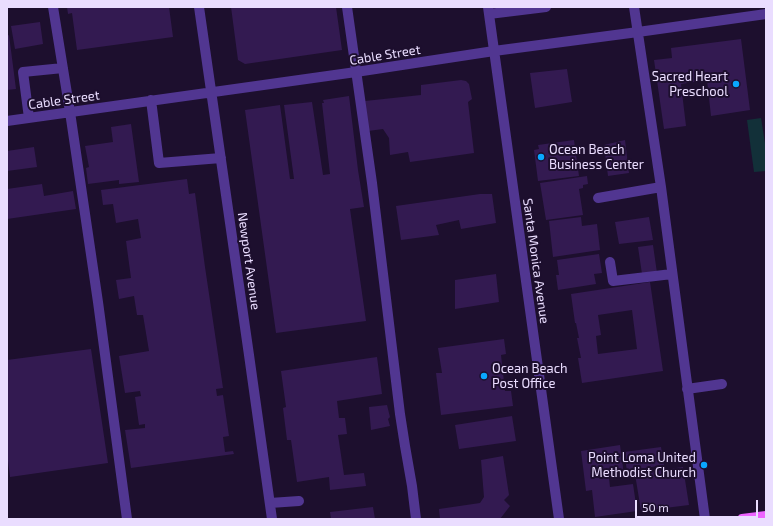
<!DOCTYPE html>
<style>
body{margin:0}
#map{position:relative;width:773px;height:526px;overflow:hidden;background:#1d0f2e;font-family:"Exo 2",sans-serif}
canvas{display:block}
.frame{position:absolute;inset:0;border:8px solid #eaddff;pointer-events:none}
.scale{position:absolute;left:635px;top:500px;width:123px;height:18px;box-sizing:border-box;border:2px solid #eaddff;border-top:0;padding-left:5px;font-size:12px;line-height:14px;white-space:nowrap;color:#eaddff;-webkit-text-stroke:3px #1d0f2e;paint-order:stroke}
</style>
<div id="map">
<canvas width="773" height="526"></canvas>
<div class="frame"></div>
<div class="scale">50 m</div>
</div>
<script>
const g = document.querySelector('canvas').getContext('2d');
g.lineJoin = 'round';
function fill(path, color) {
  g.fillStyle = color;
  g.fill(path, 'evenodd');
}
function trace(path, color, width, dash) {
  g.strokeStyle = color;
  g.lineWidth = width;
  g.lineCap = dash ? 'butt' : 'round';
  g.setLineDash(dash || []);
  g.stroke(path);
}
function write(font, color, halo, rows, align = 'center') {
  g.font = font + ' "Exo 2",sans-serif';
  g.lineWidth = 4;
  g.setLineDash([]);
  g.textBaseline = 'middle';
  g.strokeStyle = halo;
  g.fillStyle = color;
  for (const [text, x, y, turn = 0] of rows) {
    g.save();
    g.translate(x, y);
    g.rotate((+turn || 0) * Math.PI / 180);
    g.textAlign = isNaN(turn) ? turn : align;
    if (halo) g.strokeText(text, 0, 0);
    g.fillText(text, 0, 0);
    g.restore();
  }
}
fill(new Path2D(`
 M 761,118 L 766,150 L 766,171 L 754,172 L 747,120 Z`), '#123039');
fill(new Path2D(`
 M 67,7 L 169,7 L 173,37 L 77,50 L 72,13 L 68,14 Z
 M 231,7 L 336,7 L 342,50 L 245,64 L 238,60 Z
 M 40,22 L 43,44 L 15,49 L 11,26 Z
 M 9,35 L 16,89 L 7,90 L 7,36 Z
 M 741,39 L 750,110 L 711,116 L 707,80 L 681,84 L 686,126 L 664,129 L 654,60 L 672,58 L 671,48 Z
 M 567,69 L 572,102 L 535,108 L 530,73 Z
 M 461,80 L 466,81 L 469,84 L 472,99 L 468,102 L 474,153 L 410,162 L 408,152 L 390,155 L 389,138 L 383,129 L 368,131 L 365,101 L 421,95 L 421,85 Z
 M 349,96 L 358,170 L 364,207 L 350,209 L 366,321 L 276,333 L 245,110 L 280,105 L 290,179 L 294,179 L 284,105 L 312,102 L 323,175 L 330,174 L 322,103 L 324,103 L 323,100 Z
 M 131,124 L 139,182 L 119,184 L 119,180 L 88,184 L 86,168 L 89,167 L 85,146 L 113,142 L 111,127 Z
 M 574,140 L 579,176 L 538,181 L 534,150 L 539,149 L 538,145 Z
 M 625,140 L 629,173 L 608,176 L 604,145 Z
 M 34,147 L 37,167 L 7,171 L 7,151 Z
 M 587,176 L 588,184 L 583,185 L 583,188 L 579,189 L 583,215 L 546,220 L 540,183 Z
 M 187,179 L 189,194 L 195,193 L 205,267 L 223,388 L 216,389 L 217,396 L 223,395 L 229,436 L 223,437 L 225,452 L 233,451 L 234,454 L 131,468 L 125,430 L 145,428 L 145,424 L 139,425 L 135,397 L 141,396 L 140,391 L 125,393 L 119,356 L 149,351 L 143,315 L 137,315 L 134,296 L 119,299 L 116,280 L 131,278 L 126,241 L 141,238 L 138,219 L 116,223 L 113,204 L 103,205 L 101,190 Z
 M 42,184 L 44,196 L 73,191 L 76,209 L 7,219 L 7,189 Z
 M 480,194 L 492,194 L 496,223 L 461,229 L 459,220 L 436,225 L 439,235 L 401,240 L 396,206 Z
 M 581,217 L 582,226 L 597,224 L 600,250 L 553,257 L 549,221 Z
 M 649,217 L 653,240 L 619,244 L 615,222 Z
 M 653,245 L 657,273 L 642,274 L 638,247 Z
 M 599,254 L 602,273 L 594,274 L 596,284 L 558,290 L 556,275 L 559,275 L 557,260 Z
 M 496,274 L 499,302 L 455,309 L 455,280 Z
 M 650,282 L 663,371 L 582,383 L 578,358 L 581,358 L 577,338 L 579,338 L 576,323 L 575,323 L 571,294 ZM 632,310 L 637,349 L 598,354 L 596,336 L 601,335 L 598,315 Z
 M 504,339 L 506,354 L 501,355 L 505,391 L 511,391 L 513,406 L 441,415 L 436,373 L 442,373 L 438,348 Z
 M 91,349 L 108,463 L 10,477 L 7,453 L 7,360 Z
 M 377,357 L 382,394 L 337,401 L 339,418 L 345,418 L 347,434 L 338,435 L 344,475 L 364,473 L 366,486 L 330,490 L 329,477 L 297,482 L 291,440 L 287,440 L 283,408 L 286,407 L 281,371 Z
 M 387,405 L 390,417 L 388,419 L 390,426 L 371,430 L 369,407 Z
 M 512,416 L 516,441 L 459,449 L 455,425 Z
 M 620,445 L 624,475 L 609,478 L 610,487 L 633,484 L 637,511 L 595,517 L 592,490 L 586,491 L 581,451 Z
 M 661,447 L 664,465 L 627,471 L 624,452 Z
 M 503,456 L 509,495 L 504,500 L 510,506 L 500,519 L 440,519 L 439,509 L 480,503 L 484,497 L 481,460 Z
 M 683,467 L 689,505 L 641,511 L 635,474 Z
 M 373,507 L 375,519 L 331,519 L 330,512 Z`), '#331a51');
trace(new Path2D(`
 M 53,7 L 70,112 L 98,302 L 127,519
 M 199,7 L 249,355 L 272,519
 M 347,7 L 372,183 L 400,414 L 405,446 L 412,486 L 416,519
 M 488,7 L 559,519
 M 634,7 L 661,187 L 705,519
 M 489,14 L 546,7
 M 151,100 L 159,163 L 221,158
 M 29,118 L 23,72 L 63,68
 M 7,121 L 356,72 L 494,51 L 638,32 L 766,14
 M 598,198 L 661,187
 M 610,262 L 613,281 L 672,274
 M 687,389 L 722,384
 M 270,503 L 299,501`), '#513691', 10);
trace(new Path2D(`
 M 742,519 L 766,516`), '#ed64ff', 10);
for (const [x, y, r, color] of [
 [736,84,4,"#09a7ff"],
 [541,157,4,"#09a7ff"],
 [484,376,4,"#09a7ff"],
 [704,465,4,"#09a7ff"]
]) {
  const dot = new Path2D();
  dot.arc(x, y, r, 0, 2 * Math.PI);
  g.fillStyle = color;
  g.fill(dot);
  trace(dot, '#1d0f2e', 1.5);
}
write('13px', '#eaddff', '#1d0f2e', [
 ["Cable Street",385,55,-9],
 ["Cable Street",64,100,-8],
 ["Newport Avenue",249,261,82],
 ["Santa Monica Avenue",536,261,82]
]);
write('13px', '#eaddff', '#1d0f2e', [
 ["Sacred Heart",728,77],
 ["Preschool",728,92],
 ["Ocean Beach",549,150,"left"],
 ["Business Center",549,165,"left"],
 ["Ocean Beach",492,369,"left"],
 ["Post Office",492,384,"left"],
 ["Point Loma United",696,458],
 ["Methodist Church",696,473]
], 'right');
</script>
